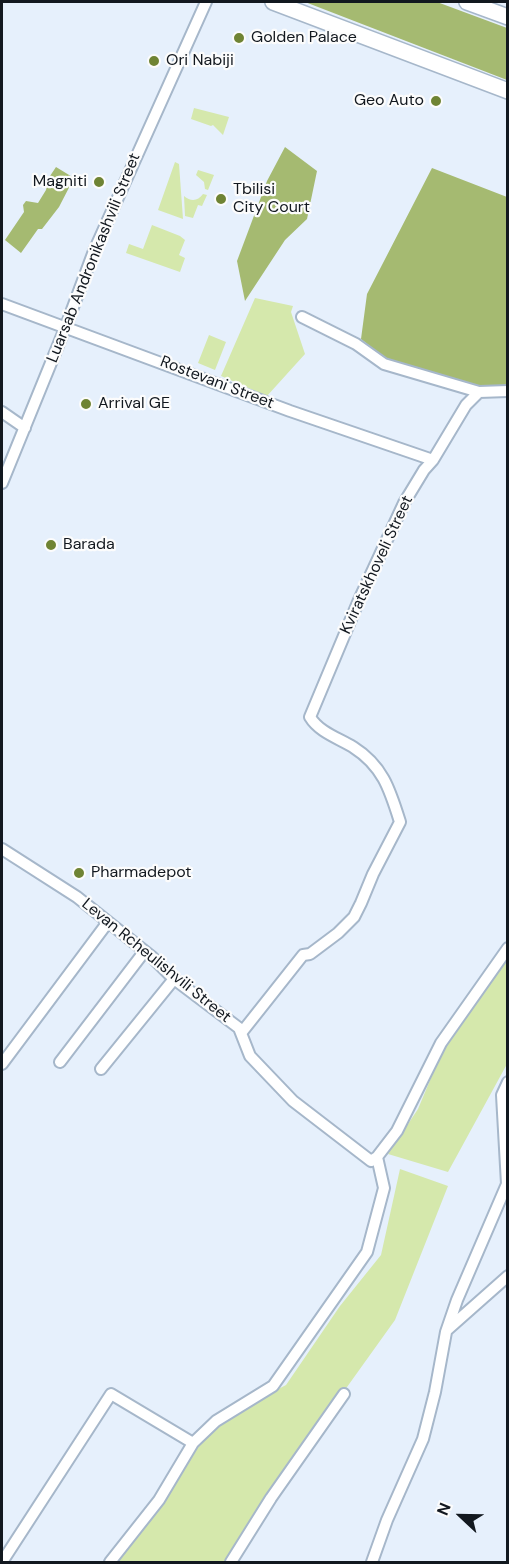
<!DOCTYPE html>
<style>
body{margin:0}
#map{position:relative;width:509px;height:1564px;overflow:hidden;background:#e6f0fc;font-family:"DM Sans",sans-serif}
canvas{display:block}
.frame{position:absolute;inset:0;border:3px solid #12181f;pointer-events:none}
.north{position:absolute;left:431px;top:1486px;width:60px;height:60px;-webkit-text-stroke:4px #fcfcfc;paint-order:stroke;rotate:292deg;font-size:16px;font-weight:700;line-height:24px;text-align:center;color:#12181f}
.north::after{content:'';display:block;margin:auto;width:21px;height:27px;background:#12181f;clip-path:polygon(50% 0,100% 100%,50% 72%,0 100%)}
</style>
<div id="map">
<canvas width="509" height="1564"></canvas>
<div class="frame"></div>
<div class="north">N</div>
</div>
<script>
const g = document.querySelector('canvas').getContext('2d');
g.lineJoin = 'round';
function fill(path, color) {
  g.fillStyle = color;
  g.fill(path, 'evenodd');
}
function trace(path, color, width, dash) {
  g.strokeStyle = color;
  g.lineWidth = width;
  g.lineCap = dash ? 'butt' : 'round';
  g.setLineDash(dash || []);
  g.stroke(path);
}
function write(font, color, halo, rows, align = 'center') {
  g.font = font + ' "DM Sans",sans-serif';
  g.lineWidth = 4.5;
  g.setLineDash([]);
  g.textBaseline = 'middle';
  g.strokeStyle = halo;
  g.fillStyle = color;
  for (const [text, x, y, turn = 0] of rows) {
    g.save();
    g.translate(x, y);
    g.rotate((+turn || 0) * Math.PI / 180);
    g.textAlign = isNaN(turn) ? turn : align;
    if (halo) g.strokeText(text, 0, 0);
    g.fillText(text, 0, 0);
    g.restore();
  }
}
fill(new Path2D(`
 M 194,108 L 229,117 L 223,135 L 213,125 L 211,126 L 191,119 Z
 M 175,162 L 179,164 L 183,219 L 158,210 Z
 M 198,170 L 214,175 L 208,190 L 205,189 L 204,182 L 196,175 Z
 M 203,194 L 207,195 L 202,206 L 198,205 L 193,218 L 185,216 L 184,196 C 191,202 198,201 203,194 Z
 M 152,225 L 180,236 L 185,240 L 179,255 L 185,258 L 180,272 L 126,253 L 129,244 L 143,249 Z
 M 255,298 L 293,306 L 291,312 L 305,354 L 267,396 L 221,376 Z
 M 209,335 L 226,342 L 215,370 L 198,363 Z
 M 507,954 L 507,1064 L 448,1172 L 388,1154 L 418,1109 L 441,1054 L 484,986 Z
 M 400,1169 L 448,1186 L 395,1320 L 284,1475 L 231,1562 L 113,1562 L 188,1454 L 226,1417 L 286,1385 L 340,1306 L 381,1255 Z`), '#d5e8ac');
fill(new Path2D(`
 M 305,2 L 437,2 L 507,28 L 507,80 Z
 M 285,147 L 317,171 L 307,219 L 285,240 L 245,301 L 237,261 L 267,181 Z
 M 56,167 L 74,178 L 59,207 L 42,229 L 38,229 L 21,253 L 5,240 L 24,212 L 23,205 L 26,201 L 38,203 L 46,190 L 50,176 Z
 M 432,168 L 507,197 L 507,385 L 472,385 L 387,360 L 361,339 L 367,294 Z`), '#a5ba71');
const minor = new Path2D(`
 M 2,304 L 290,411 L 433,460
 M 302,317 L 356,344 L 384,364 L 479,392 L 508,391
 M 2,412 L 25,428
 M 2,483 L 66,326 L 94,251 L 206,2
 M 2,849 L 77,897 L 152,957 L 174,979 L 239,1028 L 250,1056 L 293,1101 L 371,1161 L 377,1157 L 397,1131 L 441,1043 L 508,948
 M 242,1032 L 303,955 L 310,954 L 338,933 L 354,917 L 361,903 L 373,874 L 400,822 C 390,790 383,766 353,747 C 338,738 319,732 310,717 L 359,600 L 404,503 L 424,470 L 433,460 L 466,405 L 479,392
 M 60,1062 L 144,952
 M 2,1064 L 108,922
 M 101,1069 L 174,979
 M 447,1330 L 508,1276
 M 2,1562 L 111,1394 L 193,1443
 M 110,1562 L 159,1500 L 193,1443 L 216,1421 L 273,1386 L 367,1252 L 384,1188 L 377,1157
 M 231,1562 L 271,1498 L 344,1394
 M 372,1562 L 387,1520 L 423,1439 L 435,1392 L 446,1332 L 457,1300 L 507,1184 L 502,1095 L 508,1082`);
const highway = new Path2D(`
 M 273,2 L 508,91
 M 467,2 L 508,17`);
trace(minor, '#a6b7ca', 14);
trace(highway, '#a6b7ca', 18);
trace(minor, '#fff', 10);
trace(highway, '#fff', 15);
for (const [x, y, r, color] of [
 [239,38,6,"#6f8434"],
 [154,61,6,"#6f8434"],
 [436,101,6,"#6f8434"],
 [99,182,6,"#6f8434"],
 [221,199,6,"#6f8434"],
 [86,404,6,"#6f8434"],
 [51,545,6,"#6f8434"],
 [79,873,6,"#6f8434"]
]) {
  const dot = new Path2D();
  dot.arc(x, y, r, 0, 2 * Math.PI);
  g.fillStyle = color;
  g.fill(dot);
  trace(dot, '#fcfcfc', 2);
}
write('16px', '#12181f', '#fcfcfc', [
 ["Golden Palace",251,38],
 ["Ori Nabiji",166,61],
 ["Geo Auto",424,101,"right"],
 ["Magniti",87,182,"right"],
 ["Tbilisi",233,190],
 ["City Court",233,208],
 ["Arrival GE",98,404],
 ["Barada",63,545],
 ["Pharmadepot",91,873]
], 'left');
write('16px', '#12181f', '#fcfcfc', [
 ["Luarsab Andronikashvili Street",94,258,-68],
 ["Rostevani Street",217,383,21],
 ["Kviratskhoveli Street",377,565,-65],
 ["Levan Rcheulishvili Street",156,961,39]
]);
</script>
